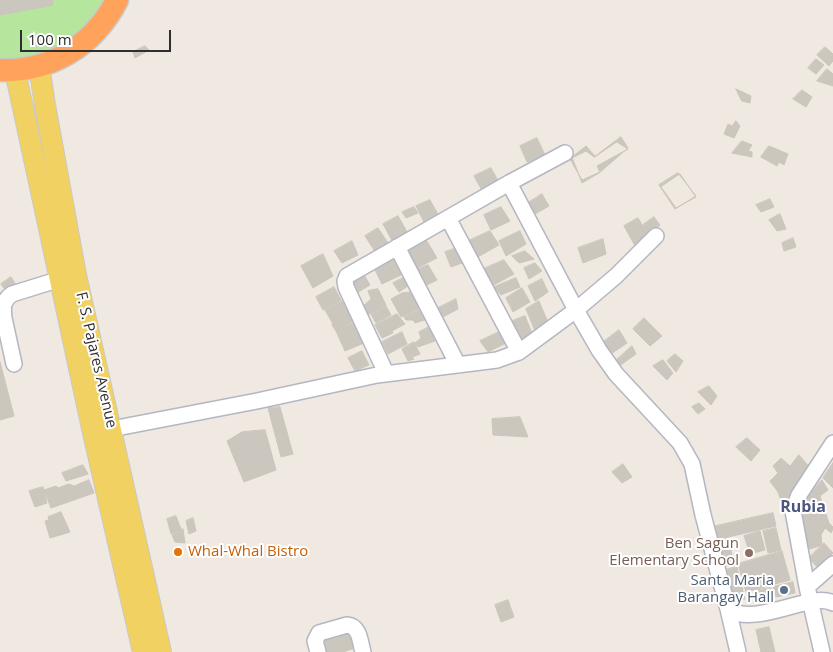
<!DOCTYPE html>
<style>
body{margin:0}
#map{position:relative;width:833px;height:652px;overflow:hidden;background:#efe9e1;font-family:"Open Sans",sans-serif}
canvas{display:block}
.scale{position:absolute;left:20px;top:30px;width:151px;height:22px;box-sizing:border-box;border:2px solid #2e2e2e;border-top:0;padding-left:6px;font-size:15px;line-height:18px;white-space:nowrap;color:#2e2e2e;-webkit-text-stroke:4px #fff;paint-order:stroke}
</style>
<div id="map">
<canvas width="833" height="652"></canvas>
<div class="scale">100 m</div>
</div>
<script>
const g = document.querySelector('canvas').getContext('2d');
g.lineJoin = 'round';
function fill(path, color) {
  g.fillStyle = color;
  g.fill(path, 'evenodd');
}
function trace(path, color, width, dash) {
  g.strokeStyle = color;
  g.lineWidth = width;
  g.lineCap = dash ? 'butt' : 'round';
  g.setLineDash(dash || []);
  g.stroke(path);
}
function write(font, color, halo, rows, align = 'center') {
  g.font = font + ' "Open Sans",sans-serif';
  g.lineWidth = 4;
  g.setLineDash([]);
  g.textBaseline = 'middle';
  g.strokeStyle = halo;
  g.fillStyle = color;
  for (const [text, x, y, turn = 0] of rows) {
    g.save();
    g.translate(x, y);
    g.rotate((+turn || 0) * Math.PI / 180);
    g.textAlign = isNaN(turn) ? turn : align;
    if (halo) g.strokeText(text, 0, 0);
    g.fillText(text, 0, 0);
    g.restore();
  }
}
fill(new Path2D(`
 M 0,0 L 104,0 C 90,26 64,48 35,57 C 24,60 11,60 0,62 Z`), '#b6e59e');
const building = new Path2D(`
 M 0,0 L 52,0 L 53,5 L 0,15 Z
 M 145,46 L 149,50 L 135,58 L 133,52 Z
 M 825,47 L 833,54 L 833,61 L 829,66 L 817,55 Z
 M 816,59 L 824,65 L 816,74 L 808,68 Z
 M 827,69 L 833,74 L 833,86 L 817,81 Z
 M 736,89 L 751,96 L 750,103 L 742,101 Z
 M 802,90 L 812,97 L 806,107 L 793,99 Z
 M 736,121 L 740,126 L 734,138 L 724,134 L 728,124 L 732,126 Z
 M 621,137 L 628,148 L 599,173 L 582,183 L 572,157 L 586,146 L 595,156 Z
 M 537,138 L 545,155 L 527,162 L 520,146 Z
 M 742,141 L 752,145 L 748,151 L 752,152 L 752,157 L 732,153 Z
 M 617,142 L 628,149 L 597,166 L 600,172 L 582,180 L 570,159 L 586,151 L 594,157 Z
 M 769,146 L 788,154 L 784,165 L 779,162 L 777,166 L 761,157 Z
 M 491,168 L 500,184 L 483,192 L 474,176 Z
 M 678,173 L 696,196 L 675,209 L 659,185 Z
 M 680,174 L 696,197 L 676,208 L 661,187 Z
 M 542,194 L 549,206 L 535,214 L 528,203 Z
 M 770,199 L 774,207 L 761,212 L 756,205 Z
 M 430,200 L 439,216 L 426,226 L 416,206 Z
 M 414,207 L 418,213 L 406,218 L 402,212 Z
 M 501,207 L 510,221 L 491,230 L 484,215 Z
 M 780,214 L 786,229 L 777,231 L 769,220 Z
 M 398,216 L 410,237 L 395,246 L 383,224 Z
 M 654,217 L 660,225 L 649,237 L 643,225 Z
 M 638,218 L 649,237 L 638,251 L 624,226 Z
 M 378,228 L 388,243 L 381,247 L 382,249 L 376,253 L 365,236 Z
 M 490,231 L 499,245 L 474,259 L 468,241 Z
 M 520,231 L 526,244 L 506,256 L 499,241 Z
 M 425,238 L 437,258 L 415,269 L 404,249 Z
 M 793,238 L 796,247 L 784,251 L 782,243 Z
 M 603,239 L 606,254 L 583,263 L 578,248 Z
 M 352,241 L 358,255 L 342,263 L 334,251 Z
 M 460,247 L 465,262 L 451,267 L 445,252 Z
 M 525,251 L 534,259 L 519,263 L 512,256 Z
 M 323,254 L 333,276 L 313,288 L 301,266 Z
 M 393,260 L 401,275 L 382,284 L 374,268 Z
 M 504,260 L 514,274 L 490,287 L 481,270 Z
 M 535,263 L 542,271 L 529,279 L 524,268 Z
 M 428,265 L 437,280 L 425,286 L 416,270 Z
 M 363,273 L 370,285 L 355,294 L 348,282 Z
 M 11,277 L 16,285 L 6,291 L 1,284 Z
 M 403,278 L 408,286 L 399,292 L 393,283 Z
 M 516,278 L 520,287 L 501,295 L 494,287 Z
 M 542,279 L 548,292 L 535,301 L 528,286 Z
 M 334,287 L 341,300 L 323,310 L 316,297 Z
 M 522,288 L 530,302 L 513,312 L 506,298 Z
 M 378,289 L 386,305 L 367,315 L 363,306 L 371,299 L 368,291 Z
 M 413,292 L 422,307 L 401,317 L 391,299 L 402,293 Z
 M 456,299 L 458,309 L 441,318 L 436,309 Z
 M 342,301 L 350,315 L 333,324 L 325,310 Z
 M 539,301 L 549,325 L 535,331 L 526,309 Z
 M 386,306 L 391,315 L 376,323 L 371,314 Z
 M 419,310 L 425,320 L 415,323 L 413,320 L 406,320 L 404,317 Z
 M 397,314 L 405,324 L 392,331 L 393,333 L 382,338 L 375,325 Z
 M 350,315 L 353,321 L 336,331 L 332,325 Z
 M 525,316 L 532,333 L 520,342 L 512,321 Z
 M 644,318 L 662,336 L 650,346 L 633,329 Z
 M 356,321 L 364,343 L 345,351 L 336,331 Z
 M 429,327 L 435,341 L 418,347 L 415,343 L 421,338 L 419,332 Z
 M 619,330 L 627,343 L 608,356 L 602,343 Z
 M 402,332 L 407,344 L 388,354 L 382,342 Z
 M 499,332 L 506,343 L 488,352 L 480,341 Z
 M 414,342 L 420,354 L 412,357 L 414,359 L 408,361 L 402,349 Z
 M 632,346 L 636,354 L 615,369 L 611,365 Z
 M 362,351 L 369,365 L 355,371 L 348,358 Z
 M 675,354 L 683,361 L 676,372 L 667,361 Z
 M 663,360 L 673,373 L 667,380 L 653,366 Z
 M 0,362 L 14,416 L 0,420 Z
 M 709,386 L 717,396 L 711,405 L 698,392 Z
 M 699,403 L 705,409 L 698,414 L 692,407 Z
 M 280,407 L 293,454 L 281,457 L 268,408 Z
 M 520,417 L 528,437 L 493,435 L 492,419 Z
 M 265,430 L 276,470 L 244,482 L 227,441 L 242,432 Z
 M 747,438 L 760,450 L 751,461 L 736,447 Z
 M 799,455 L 811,469 L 787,504 L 780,498 L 778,492 L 770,481 L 778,473 L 773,466 L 781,458 L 790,466 Z
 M 833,463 L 833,488 L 823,478 Z
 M 623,464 L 632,477 L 622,483 L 612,472 Z
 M 83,465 L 88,474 L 66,481 L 62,473 Z
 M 89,480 L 94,493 L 51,508 L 44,490 L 56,486 L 58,488 L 69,484 L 74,486 Z
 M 822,480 L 828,490 L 820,496 L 829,523 L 833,527 L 833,529 L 831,533 L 825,528 L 821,535 L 822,545 L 810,549 L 802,533 L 798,517 L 805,515 L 796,510 Z
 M 43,487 L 47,503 L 35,507 L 29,491 Z
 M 61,512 L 70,532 L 50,538 L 45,521 L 49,520 L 48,517 Z
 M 773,513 L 776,526 L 715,540 L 712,527 Z
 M 176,516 L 181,529 L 171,534 L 167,519 Z
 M 193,518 L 196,531 L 189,534 L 186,521 Z
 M 776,528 L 781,550 L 768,553 L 763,531 Z
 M 183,529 L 185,543 L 175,542 L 172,535 Z
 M 760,531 L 765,550 L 750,554 L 744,536 Z
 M 728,537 L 734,564 L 720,567 L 714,540 Z
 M 824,543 L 833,553 L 818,568 L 809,558 Z
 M 782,551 L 790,580 L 746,592 L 738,564 Z
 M 737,567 L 745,599 L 728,603 L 720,571 Z
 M 793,582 L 795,593 L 776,597 L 773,587 Z
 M 771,588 L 773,598 L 759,600 L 758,590 Z
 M 508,600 L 514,617 L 501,622 L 495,605 Z
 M 769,627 L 775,652 L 761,652 L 756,630 Z
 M 349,632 L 355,648 L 343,652 L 320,652 L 316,643 Z`);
fill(building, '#cbc7bf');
trace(building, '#cbc5ba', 1);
const minor = new Path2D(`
 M 509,183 L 576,310 L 599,350 L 616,374 L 680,443 L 692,464 L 703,515 L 728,609 C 756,628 811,591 833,603
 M 448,218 L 519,352
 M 397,247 L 458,365
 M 4,318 C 3,308 2,301 12,294 L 70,276
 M 0,319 L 4,318 L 14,364
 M 386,373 L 346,287 L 345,281 L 347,276 L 509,183 L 565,153
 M 101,431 L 257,401 L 377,375 L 497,360 L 519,352 L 576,310 L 616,276 L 656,236
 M 807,587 L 833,564
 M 728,609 L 738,652
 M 318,652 L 315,641 L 319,633 L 347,625 C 360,626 360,642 363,652
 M 822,652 L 807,587 L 793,511 L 799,495 L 833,443`);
const major = new Path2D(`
 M 39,66 L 45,105 L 76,275 L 161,652
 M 15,71 L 93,433 L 143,652`);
const highway = new Path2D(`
 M 0,70 C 51,72 94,45 117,0`);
trace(minor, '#b4b7c1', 18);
trace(major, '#c9c9c9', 22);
trace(highway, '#c9c9c9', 25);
trace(minor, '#fff', 15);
trace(major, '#f2d163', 20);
trace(highway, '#ffa35c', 22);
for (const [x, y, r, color] of [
 [178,552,5,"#e8710a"],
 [749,553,5,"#8d6e63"],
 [784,590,5,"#5c6f8a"]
]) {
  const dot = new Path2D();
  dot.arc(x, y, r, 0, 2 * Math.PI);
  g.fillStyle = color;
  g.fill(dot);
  trace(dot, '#fff', 2);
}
write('15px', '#2e2e2e', '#fff', [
 ["F. S. Pajares Avenue",96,360,77]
]);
write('15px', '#785e54', '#fff', [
 ["Ben Sagun",739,544],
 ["Elementary School",739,561]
], 'right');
write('15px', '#c56008', '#fff', [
 ["Whal-Whal Bistro",188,552]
], 'left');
write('15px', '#4e5e75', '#fff', [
 ["Santa Maria",774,581],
 ["Barangay Hall",774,598]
], 'right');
write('bold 16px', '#4d5680', '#fff', [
 ["Rubia",803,507]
]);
</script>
